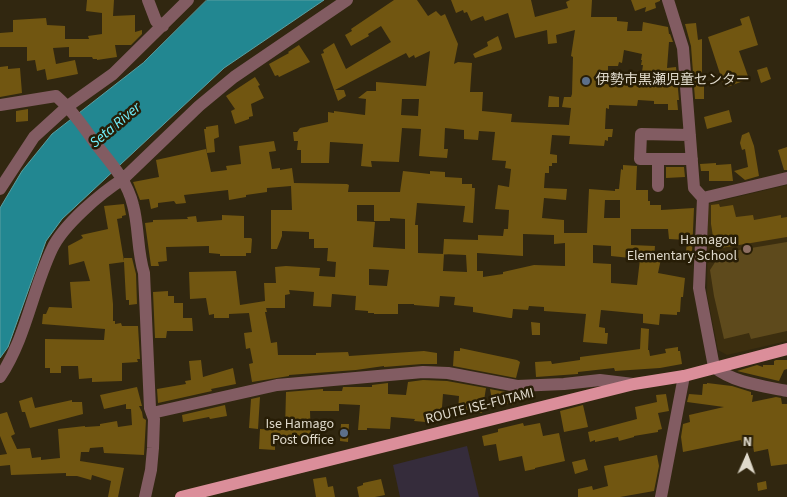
<!DOCTYPE html>
<meta charset="utf-8">
<style>
body{margin:0}
#map{position:relative;width:787px;height:497px;overflow:hidden;background:#312710;font-family:"Source Sans 3",sans-serif}
canvas{display:block}
.north{position:absolute;left:722px;top:432px;width:50px;height:50px;-webkit-text-stroke:4px #271d06;paint-order:stroke;rotate:2deg;font-size:14px;font-weight:700;line-height:20px;text-align:center;color:#dfd9cb}
.north::after{content:'';display:block;margin:auto;width:18px;height:22px;background:#dfd9cb;clip-path:polygon(50% 0,100% 100%,50% 72%,0 100%)}
</style>
<div id="map">
<canvas width="787" height="497"></canvas>
<div class="north">N</div>
</div>
<script>
const g = document.querySelector('canvas').getContext('2d');
g.lineJoin = 'round';
function fill(path, color) {
  g.fillStyle = color;
  g.fill(path, 'evenodd');
}
function trace(path, color, width, dash) {
  g.strokeStyle = color;
  g.lineWidth = width;
  g.lineCap = dash ? 'butt' : 'round';
  g.setLineDash(dash || []);
  g.stroke(path);
}
function write(font, color, halo, rows, align = 'center') {
  g.font = font + ' "Source Sans 3","Noto Sans JP",sans-serif';
  g.lineWidth = 5;
  g.setLineDash([]);
  g.textBaseline = 'middle';
  g.strokeStyle = halo;
  g.fillStyle = color;
  for (const [text, x, y, turn = 0] of rows) {
    g.save();
    g.translate(x, y);
    g.rotate((+turn || 0) * Math.PI / 180);
    g.textAlign = isNaN(turn) ? turn : align;
    if (halo) g.strokeText(text, 0, 0);
    g.fillText(text, 0, 0);
    g.restore();
  }
}
fill(new Path2D(`
 M 467,446 L 479,497 L 400,497 L 393,465 Z`), '#352c3b');
fill(new Path2D(`
 M 787,185 L 787,341 L 727,355 L 718,350 L 707,294 L 708,204 Z`), '#3c2e0f');
fill(new Path2D(`
 M 787,242 L 787,331 L 751,339 L 749,333 L 724,339 L 714,296 L 710,270 L 721,253 Z`), '#5e4a1c');
const water = new Path2D(`
 M 207,0 L 324,0 L 224,68 L 62,219 L 46,241 L 8,347 L 0,358 L 0,208 L 22,171 L 52,134 L 143,63 Z`);
fill(water, '#228791');
trace(water, '#5ba0a2', 1);
fill(new Path2D(`
 M 87,0 L 114,0 L 113,16 L 135,15 L 135,32 L 142,30 L 142,34 L 131,45 L 115,45 L 117,57 L 97,60 L 97,59 L 93,59 L 92,57 L 69,57 L 69,47 L 53,48 L 56,64 L 75,60 L 78,74 L 47,80 L 45,69 L 37,71 L 35,60 L 27,61 L 27,47 L 0,47 L 0,33 L 13,32 L 13,20 L 46,18 L 47,25 L 65,26 L 65,39 L 89,39 L 88,36 L 102,34 L 102,13 L 86,11 Z
 M 394,0 L 417,0 L 428,16 L 436,11 L 441,16 L 445,14 L 458,44 L 454,64 L 458,62 L 472,63 L 470,92 L 483,92 L 482,111 L 512,114 L 511,122 L 569,125 L 571,108 L 562,107 L 564,97 L 571,97 L 572,94 L 573,57 L 571,56 L 575,30 L 556,35 L 557,43 L 548,44 L 547,30 L 515,38 L 508,13 L 485,21 L 483,16 L 471,21 L 467,12 L 464,13 L 463,10 L 456,13 L 451,0 L 531,0 L 535,17 L 568,8 L 566,2 L 570,0 L 592,0 L 591,17 L 617,17 L 617,21 L 628,22 L 627,31 L 642,31 L 643,22 L 668,27 L 669,34 L 670,34 L 673,42 L 669,42 L 667,68 L 676,67 L 679,100 L 677,100 L 678,110 L 668,110 L 668,104 L 654,104 L 654,101 L 638,100 L 637,106 L 609,105 L 609,109 L 606,108 L 605,129 L 613,129 L 612,137 L 608,137 L 608,141 L 605,140 L 604,146 L 569,144 L 570,136 L 552,135 L 550,154 L 557,155 L 557,163 L 552,163 L 552,166 L 549,166 L 549,173 L 545,173 L 544,188 L 567,189 L 566,200 L 544,198 L 542,218 L 564,220 L 564,233 L 587,233 L 589,189 L 615,191 L 615,189 L 619,189 L 621,169 L 623,170 L 623,165 L 637,166 L 636,190 L 648,190 L 648,201 L 650,201 L 650,205 L 661,205 L 661,210 L 694,208 L 692,253 L 686,252 L 687,240 L 669,239 L 668,229 L 631,229 L 631,245 L 655,246 L 654,258 L 661,259 L 658,273 L 685,278 L 683,297 L 681,297 L 680,312 L 677,312 L 677,315 L 660,314 L 659,325 L 643,323 L 643,314 L 601,310 L 599,327 L 605,328 L 605,333 L 608,333 L 607,344 L 583,342 L 586,314 L 544,311 L 544,307 L 529,306 L 528,310 L 513,309 L 512,318 L 510,318 L 473,312 L 473,307 L 454,305 L 455,297 L 440,296 L 439,307 L 414,305 L 414,304 L 398,304 L 398,314 L 374,314 L 374,313 L 368,313 L 368,311 L 355,310 L 356,296 L 332,294 L 331,307 L 313,306 L 314,292 L 289,290 L 290,294 L 285,295 L 285,308 L 266,308 L 267,312 L 265,312 L 271,343 L 277,342 L 278,355 L 316,355 L 316,353 L 348,352 L 349,356 L 424,351 L 437,353 L 437,364 L 422,364 L 384,367 L 384,366 L 356,370 L 289,375 L 289,376 L 252,382 L 249,364 L 253,363 L 250,348 L 246,349 L 244,333 L 252,332 L 249,313 L 229,314 L 229,318 L 214,318 L 214,314 L 209,315 L 206,298 L 190,299 L 189,272 L 236,271 L 240,305 L 265,301 L 264,283 L 276,283 L 275,267 L 286,266 L 320,268 L 319,276 L 335,277 L 336,262 L 327,261 L 328,248 L 314,248 L 314,239 L 309,239 L 309,232 L 282,231 L 282,236 L 277,249 L 271,249 L 271,210 L 292,210 L 291,186 L 267,188 L 267,192 L 246,195 L 246,197 L 229,200 L 228,190 L 184,195 L 186,203 L 176,204 L 174,201 L 158,203 L 158,207 L 151,209 L 149,199 L 140,200 L 133,182 L 159,177 L 156,160 L 206,149 L 211,172 L 227,170 L 226,166 L 241,164 L 239,146 L 274,141 L 276,151 L 269,152 L 272,169 L 280,168 L 280,170 L 292,168 L 294,183 L 347,184 L 349,185 L 348,192 L 400,192 L 403,171 L 430,174 L 430,171 L 445,172 L 445,177 L 462,178 L 462,184 L 472,184 L 472,188 L 475,188 L 473,223 L 463,222 L 465,206 L 417,203 L 415,225 L 418,225 L 418,253 L 444,254 L 443,271 L 467,272 L 466,255 L 443,254 L 444,239 L 478,240 L 478,235 L 503,236 L 504,229 L 508,229 L 509,210 L 495,209 L 498,185 L 509,187 L 511,169 L 505,168 L 506,161 L 492,160 L 495,132 L 479,131 L 478,140 L 464,139 L 464,130 L 445,128 L 444,149 L 448,149 L 447,158 L 431,157 L 419,156 L 421,129 L 402,128 L 399,162 L 371,161 L 372,167 L 361,166 L 363,144 L 330,142 L 329,163 L 301,163 L 301,150 L 297,150 L 298,141 L 294,141 L 293,132 L 297,132 L 300,128 L 328,122 L 328,112 L 334,113 L 334,111 L 365,115 L 366,99 L 358,98 L 367,91 L 376,91 L 376,82 L 426,86 L 430,51 L 415,58 L 414,55 L 409,58 L 406,53 L 335,90 L 344,90 L 346,96 L 338,101 L 321,54 L 324,53 L 323,50 L 334,43 L 346,69 L 391,42 L 381,26 L 368,34 L 369,36 L 351,46 L 345,35 L 352,31 L 351,29 ZM 624,50 L 642,54 L 641,60 L 642,60 L 641,65 L 643,65 L 640,85 L 608,82 L 608,66 L 618,66 L 619,62 L 622,63 ZM 402,99 L 419,99 L 418,116 L 401,115 ZM 605,200 L 620,200 L 620,218 L 604,218 ZM 357,205 L 374,205 L 374,221 L 390,221 L 390,218 L 405,219 L 405,249 L 373,247 L 375,222 L 357,221 ZM 523,234 L 554,235 L 554,244 L 565,243 L 565,266 L 534,265 L 503,272 L 503,274 L 483,277 L 483,271 L 477,271 L 477,253 L 523,256 ZM 593,245 L 611,246 L 611,256 L 640,259 L 637,285 L 611,283 L 611,264 L 593,263 ZM 369,269 L 389,270 L 387,286 L 369,285 Z
 M 631,0 L 660,0 L 660,1 L 655,3 L 656,8 L 645,12 L 646,7 L 635,11 Z
 M 749,16 L 758,45 L 739,51 L 749,79 L 727,87 L 726,86 L 724,86 L 708,37 L 742,25 L 740,19 Z
 M 696,23 L 698,40 L 702,39 L 702,78 L 704,78 L 704,99 L 695,99 L 691,46 L 685,24 Z
 M 498,36 L 502,48 L 501,50 L 475,58 L 473,54 L 488,46 L 487,42 Z
 M 299,45 L 310,62 L 279,77 L 278,75 L 275,76 L 269,64 L 289,53 L 288,52 Z
 M 8,66 L 8,69 L 20,68 L 22,93 L 0,97 L 0,67 Z
 M 767,67 L 771,79 L 761,83 L 757,70 Z
 M 255,77 L 260,85 L 258,86 L 264,98 L 251,104 L 253,116 L 249,117 L 249,119 L 235,124 L 231,111 L 235,109 L 226,96 Z
 M 549,96 L 559,97 L 559,107 L 548,107 Z
 M 28,109 L 28,121 L 16,122 L 16,111 Z
 M 729,110 L 732,122 L 707,129 L 704,117 Z
 M 218,125 L 219,137 L 214,139 L 215,152 L 207,153 L 204,129 L 206,129 L 206,127 Z
 M 749,132 L 754,146 L 759,176 L 745,180 L 734,171 L 748,167 L 745,149 L 742,150 L 740,143 L 742,135 Z
 M 787,147 L 787,170 L 784,170 L 778,150 Z
 M 716,163 L 716,165 L 731,164 L 733,181 L 709,181 L 709,171 L 701,171 L 700,164 Z
 M 666,167 L 684,167 L 685,177 L 666,178 Z
 M 124,204 L 126,215 L 122,216 L 122,218 L 117,219 L 124,261 L 124,258 L 132,258 L 136,274 L 137,304 L 129,305 L 129,300 L 126,300 L 124,262 L 109,264 L 113,304 L 113,321 L 115,321 L 115,324 L 121,323 L 122,326 L 138,326 L 140,359 L 137,359 L 138,362 L 122,363 L 122,381 L 92,382 L 92,378 L 79,379 L 78,366 L 61,366 L 61,373 L 50,373 L 50,368 L 45,368 L 45,339 L 104,340 L 105,329 L 42,324 L 43,314 L 46,314 L 49,307 L 72,308 L 70,282 L 90,281 L 84,261 L 69,265 L 68,246 L 83,238 L 81,235 L 108,229 L 104,206 Z
 M 719,204 L 720,207 L 733,205 L 736,217 L 753,215 L 754,220 L 781,215 L 781,218 L 787,217 L 787,237 L 715,249 L 711,224 L 711,205 Z
 M 222,215 L 244,216 L 244,238 L 251,238 L 252,239 L 251,253 L 246,253 L 246,256 L 220,256 L 220,254 L 209,253 L 209,246 L 166,247 L 167,261 L 158,262 L 159,266 L 151,266 L 145,223 L 153,222 L 153,220 L 188,219 L 187,217 L 196,216 L 197,222 L 222,220 Z
 M 168,291 L 168,296 L 174,296 L 174,303 L 183,303 L 183,318 L 192,318 L 193,331 L 167,331 L 166,338 L 155,338 L 153,292 Z
 M 531,322 L 540,323 L 540,335 L 532,335 Z
 M 641,328 L 649,329 L 648,350 L 649,350 L 650,356 L 666,353 L 665,349 L 678,347 L 678,351 L 680,351 L 682,364 L 660,368 L 615,371 L 614,368 L 578,372 L 578,374 L 536,377 L 535,362 L 551,361 L 552,364 L 580,360 L 580,357 L 640,349 Z
 M 460,348 L 517,360 L 520,362 L 516,378 L 453,366 L 454,351 L 460,351 Z
 M 201,360 L 203,377 L 233,368 L 236,384 L 211,389 L 212,391 L 158,403 L 157,389 L 186,384 L 185,381 L 191,380 L 189,361 Z
 M 776,360 L 787,360 L 787,369 L 784,370 L 779,381 L 737,371 L 757,365 L 763,367 L 763,365 L 774,365 L 774,361 Z
 M 423,380 L 447,381 L 486,388 L 482,413 L 468,410 L 466,410 L 465,414 L 458,413 L 459,396 L 443,394 L 441,421 L 426,420 L 426,422 L 414,421 L 415,419 L 391,417 L 390,429 L 367,428 L 367,430 L 358,430 L 360,405 L 339,404 L 339,411 L 310,411 L 311,440 L 275,440 L 275,450 L 259,449 L 260,429 L 285,430 L 286,392 L 323,389 L 323,391 L 342,391 L 343,387 L 372,387 L 372,385 L 388,383 L 388,394 L 406,395 L 408,382 Z
 M 707,383 L 732,386 L 751,392 L 751,395 L 753,395 L 752,402 L 776,397 L 781,398 L 782,404 L 787,404 L 787,464 L 771,466 L 768,449 L 754,452 L 753,446 L 743,448 L 741,440 L 683,452 L 681,437 L 683,424 L 690,422 L 689,415 L 724,407 L 687,402 L 689,394 L 702,395 L 703,384 L 707,384 Z
 M 137,387 L 142,406 L 139,406 L 142,412 L 143,418 L 146,420 L 144,455 L 104,453 L 103,447 L 90,448 L 89,452 L 81,452 L 80,461 L 124,468 L 118,497 L 108,497 L 111,481 L 92,475 L 91,480 L 77,476 L 66,476 L 66,473 L 11,475 L 10,465 L 0,466 L 0,455 L 7,454 L 0,436 L 0,414 L 7,412 L 15,434 L 11,436 L 17,449 L 30,448 L 32,458 L 41,457 L 41,460 L 60,458 L 58,429 L 85,426 L 85,427 L 100,426 L 100,424 L 117,421 L 118,427 L 132,425 L 131,409 L 126,409 L 126,404 L 104,409 L 100,395 Z
 M 490,389 L 516,394 L 513,405 L 492,400 Z
 M 666,394 L 669,411 L 658,413 L 662,429 L 658,430 L 658,432 L 634,436 L 634,437 L 619,441 L 618,437 L 595,442 L 595,440 L 590,442 L 588,432 L 637,419 L 635,407 L 657,402 L 656,395 Z
 M 32,397 L 35,408 L 72,400 L 72,402 L 82,402 L 83,414 L 30,428 L 25,412 L 22,412 L 19,401 Z
 M 260,397 L 258,429 L 249,428 L 251,399 Z
 M 225,405 L 227,416 L 210,419 L 209,417 L 183,422 L 182,415 Z
 M 583,405 L 588,427 L 564,432 L 560,411 Z
 M 523,423 L 524,426 L 540,423 L 543,436 L 559,433 L 565,461 L 535,468 L 535,469 L 525,471 L 522,456 L 499,461 L 496,444 L 484,446 L 482,436 L 498,432 L 498,429 Z
 M 341,424 L 349,424 L 348,442 L 340,441 Z
 M 322,438 L 322,446 L 313,446 L 313,439 Z
 M 657,455 L 659,466 L 654,491 L 620,497 L 578,497 L 578,489 L 592,486 L 593,490 L 608,486 L 604,466 Z
 M 585,459 L 588,470 L 575,474 L 572,462 Z
 M 326,477 L 328,487 L 333,486 L 335,497 L 316,497 L 313,479 Z
 M 381,479 L 385,495 L 375,497 L 359,497 L 357,487 L 363,485 L 363,483 Z
 M 766,481 L 767,489 L 758,491 L 757,483 Z`), '#715611');
trace(new Path2D(`
 M 148,0 L 156,21 L 163,26
 M 668,0 L 683,48 L 694,188 L 703,198 L 699,288 L 714,367 C 734,383 763,386 787,391
 M 0,105 L 56,96 C 71,109 83,126 95,143 C 110,162 127,180 133,205 C 139,227 137,251 144,273 L 150,408 L 154,419 L 153,448 L 151,470 L 145,497
 M 690,135 L 641,134 L 640,159 L 692,159
 M 658,186 L 658,159
 M 0,189 L 34,137 L 68,106 L 113,74 L 188,0
 M 703,198 L 787,178
 M 0,377 C 26,338 32,291 52,249 C 63,225 101,193 123,179 L 199,106 L 234,77 L 347,0
 M 152,413 L 277,385 L 423,372 L 448,373 L 517,386 L 564,384 L 600,380 L 633,384
 M 661,497 L 684,376`), '#825c62', 12);
trace(new Path2D(`
 M 181,497 L 634,384 L 684,376 L 787,349`), '#db8e9a', 12);
for (const [x, y, r, color] of [
 [586,81,5,"#5c6f8a"],
 [747,249,5,"#8d6e63"],
 [344,433,5,"#5c6f8a"]
]) {
  const dot = new Path2D();
  dot.arc(x, y, r, 0, 2 * Math.PI);
  g.fillStyle = color;
  g.fill(dot);
  trace(dot, '#271d06', 2);
}
write('14px', '#dfd9cb', '#271d06', [
 ["伊勢市黒瀬児童センター",596,81,"left"],
 ["Hamagou",737,241],
 ["Elementary School",737,257],
 ["Ise Hamago",334,425],
 ["Post Office",334,441]
], 'right');
write('14px', '#dfd9cb', '#271d06', [
 ["ROUTE ISE-FUTAMI",480,407,-14]
]);
write('italic 15px', '#71effc', '#271d06', [
 ["Seta River",116,126,-40]
]);
</script>
